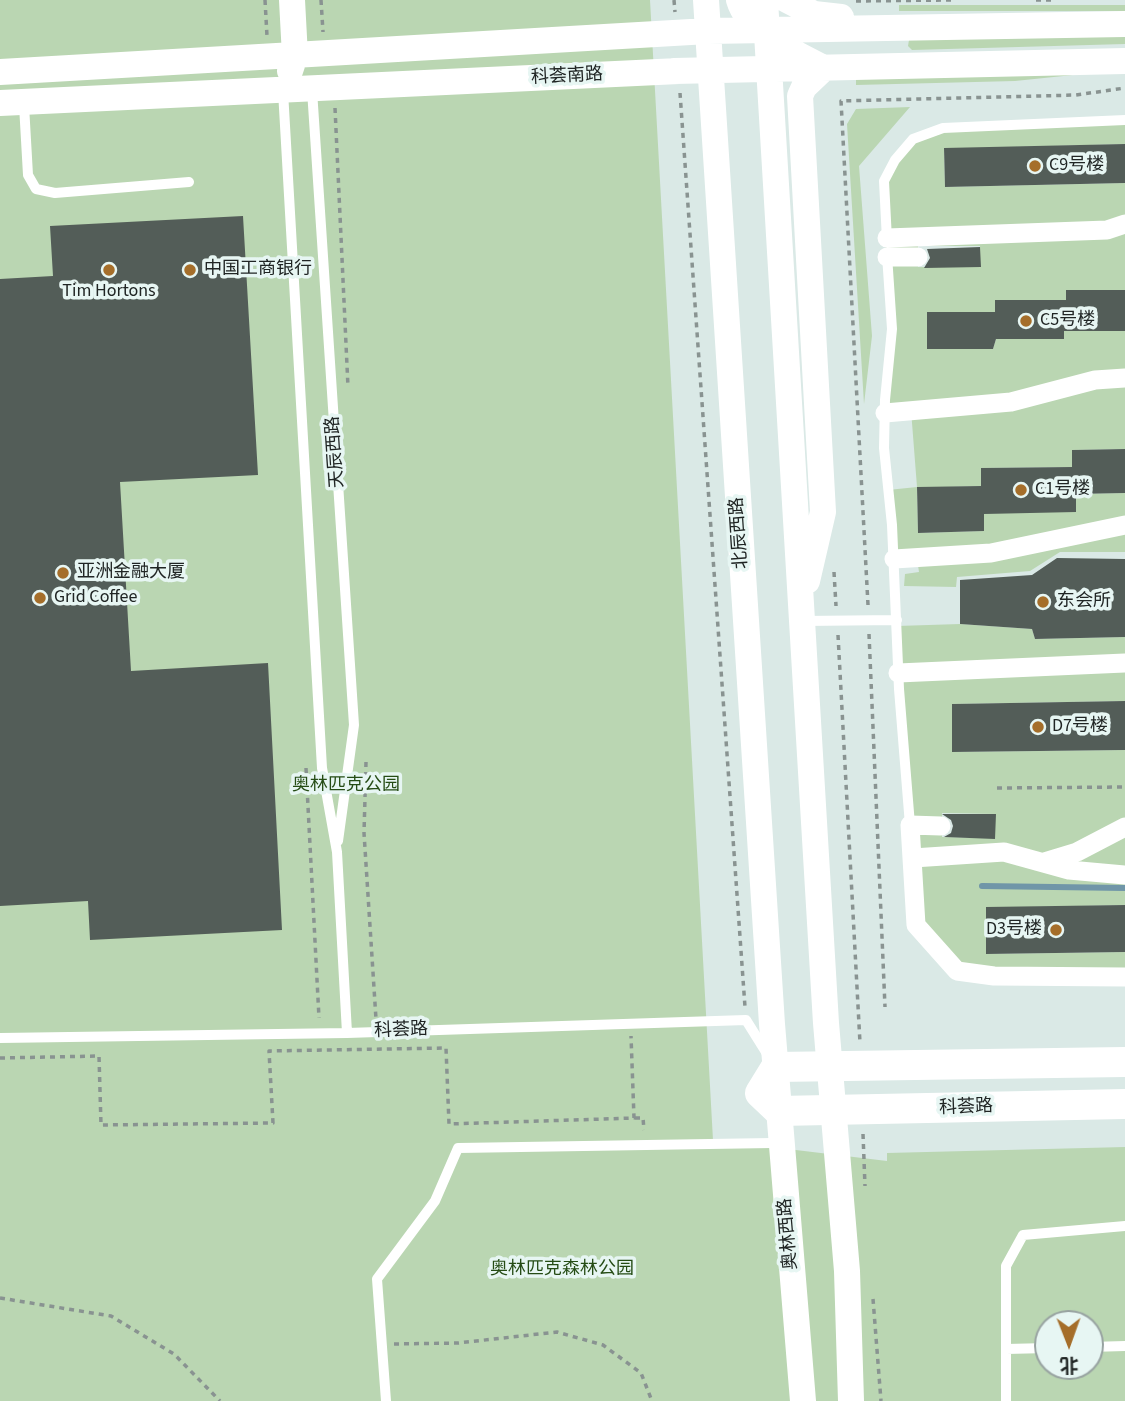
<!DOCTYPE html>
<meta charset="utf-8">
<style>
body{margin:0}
#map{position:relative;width:1125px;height:1401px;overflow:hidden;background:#dae9e6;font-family:"Source Sans 3","Noto Sans SC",sans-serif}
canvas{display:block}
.north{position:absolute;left:1034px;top:1310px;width:70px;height:70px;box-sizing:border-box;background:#e7f6f3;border:2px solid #97a2a0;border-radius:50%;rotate:179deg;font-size:19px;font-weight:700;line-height:28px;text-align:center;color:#202524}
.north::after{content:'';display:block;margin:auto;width:24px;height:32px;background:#a56e2a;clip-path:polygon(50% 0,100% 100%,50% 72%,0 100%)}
</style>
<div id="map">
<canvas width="1125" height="1401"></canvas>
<div class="north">北</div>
</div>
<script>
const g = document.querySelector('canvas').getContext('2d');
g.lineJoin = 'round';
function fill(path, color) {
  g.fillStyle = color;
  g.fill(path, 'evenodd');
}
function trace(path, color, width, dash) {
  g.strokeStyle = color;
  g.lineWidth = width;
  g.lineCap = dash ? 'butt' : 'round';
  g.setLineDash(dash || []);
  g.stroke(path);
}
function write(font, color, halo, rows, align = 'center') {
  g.font = font + ' "Source Sans 3","Noto Sans SC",sans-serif';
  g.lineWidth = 7;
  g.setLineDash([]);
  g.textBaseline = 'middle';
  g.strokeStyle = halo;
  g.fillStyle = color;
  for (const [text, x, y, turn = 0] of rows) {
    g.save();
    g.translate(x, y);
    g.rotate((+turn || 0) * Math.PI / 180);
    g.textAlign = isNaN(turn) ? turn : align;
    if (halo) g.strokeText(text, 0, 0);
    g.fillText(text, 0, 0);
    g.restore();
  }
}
fill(new Path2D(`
 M 0,0 L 650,0 L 713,1140 L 887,1161 L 887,1153 L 1125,1147 L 1125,1401 L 0,1401 ZM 1048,1324 L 1090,1324 L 1090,1366 L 1048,1366 Z
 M 899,5 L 1125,5 L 1125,11 L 899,11 Z
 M 1125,31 L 1125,44 L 912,50 L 908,46 L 909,40 Z
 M 1102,72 L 1015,81 L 856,85 L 856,78 Z
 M 910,107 L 859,166 L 872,336 L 864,404 L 847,124 L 856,109 Z
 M 1125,120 L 1125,144 L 944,149 L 945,187 L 1125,183 L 1125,290 L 1066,290 L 1066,300 L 995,312 L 927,312 L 927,349 L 993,349 L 996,339 L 1064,339 L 1064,331 L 1125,331 L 1125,449 L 1072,450 L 1072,467 L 981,468 L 981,486 L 917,488 L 918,533 L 983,531 L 984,514 L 1076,494 L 1125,493 L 1125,552 L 1060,552 L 1030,571 L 957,577 L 956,587 L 904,586 L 905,574 L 919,572 L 917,558 L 894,559 L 888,490 L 917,487 L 911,410 L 885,413 L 889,371 L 884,181 L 913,139 L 943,128 ZM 980,246 L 980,267 L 918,267 L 918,246 Z
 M 960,624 L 1032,629 L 1035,639 L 1125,637 L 1125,701 L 952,704 L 953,752 L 1125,750 L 1125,905 L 986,908 L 987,954 L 1125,952 L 1125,977 L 957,971 L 916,925 L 897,626 ZM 942,813 L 995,814 L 995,838 L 942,837 Z`), '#bad6b2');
trace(new Path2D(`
 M 982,886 L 1125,888`), '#7096a8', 6);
fill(new Path2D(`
 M 1125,144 L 1125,183 L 945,187 L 944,148 Z
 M 243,216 L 258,475 L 120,482 L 131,671 L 268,663 L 282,930 L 90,940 L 88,901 L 0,906 L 0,279 L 53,276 L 50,226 Z
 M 980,247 L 981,267 L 924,268 L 930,258 L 927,249 Z
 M 1066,290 L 1125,290 L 1125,331 L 1064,331 L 1064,339 L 996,339 L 993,349 L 927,349 L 927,312 L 995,312 L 995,300 L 1066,300 Z
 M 1125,449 L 1125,493 L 1076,494 L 1076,512 L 984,514 L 984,531 L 918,533 L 917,487 L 981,486 L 981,468 L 1072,467 L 1072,450 Z
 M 1057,558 L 1125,559 L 1125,637 L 1035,639 L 1032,629 L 960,624 L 960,580 L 1032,575 Z
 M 1125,701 L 1125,750 L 952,752 L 952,704 Z
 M 942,814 L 996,814 L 995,839 L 944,837 L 951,833 L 953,826 L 951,820 Z
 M 1125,905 L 1125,952 L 986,954 L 986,907 Z`), '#535d58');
trace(new Path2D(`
 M 265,0 L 267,36
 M 321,0 L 323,32
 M 674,0 L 675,12
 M 1036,0 L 1053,0
 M 856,1 L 952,0
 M 680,93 L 745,1007
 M 335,108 L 348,387
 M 834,572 L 836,606
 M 868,605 L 841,101 L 1076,95 L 1125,88
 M 869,634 L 885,1007
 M 838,635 L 860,1043
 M 366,762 L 364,833 L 376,1019
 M 306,768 L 319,1018
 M 997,788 L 1125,787
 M 0,1058 L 99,1056 L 101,1125 L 273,1123 L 269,1051 L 446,1048 L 449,1124 L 634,1118 L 631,1036
 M 635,1118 L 643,1118 L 644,1130
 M 863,1134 L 865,1186
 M 0,1298 L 111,1316 L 174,1354 L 220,1401
 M 873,1299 L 881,1401
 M 394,1344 L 458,1343 L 557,1332 L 603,1345 L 641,1373 L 652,1401`), '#899391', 3.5, [5, 5]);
trace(new Path2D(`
 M 312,90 L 354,725 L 338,841
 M 283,91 L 322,768 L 337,852 L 347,1033
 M 24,105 L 28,175 L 36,189 L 55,193 L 189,182
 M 887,240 L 884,181 L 895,160 L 913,139 L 943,128 L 1125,120
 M 887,255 L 892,329 L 885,400 L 884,448 L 892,525 L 899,689 L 910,825
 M 803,621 L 897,620
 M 0,1038 L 347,1033 L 746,1020 L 766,1052
 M 1090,1347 L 1125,1346
 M 1006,1349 L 1048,1348
 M 386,1401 L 377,1279 L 435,1201 L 458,1148 L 772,1143
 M 1006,1401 L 1006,1266 L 1023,1235 L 1125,1226`), '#fff', 10);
trace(new Path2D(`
 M 887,238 L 1107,230 L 1125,224
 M 887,257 L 918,257
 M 885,413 L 1011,402 L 1095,380 L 1125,378
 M 894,559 L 991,553 L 1125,525
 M 898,673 L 1125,663
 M 941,826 L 910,825 L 916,925 L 957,971 L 994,976 L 1125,977
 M 913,858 L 1004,852 L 1069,870 L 1125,875
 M 1044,862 L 1077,852 L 1125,827`), '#fff', 19);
trace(new Path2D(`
 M 706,0 L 772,1024 L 803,1401
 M 739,0 C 748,32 796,54 824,68 L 804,87 L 800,96 L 823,512 L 807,581
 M 765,0 L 826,1023 L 847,1271 L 851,1401
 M 787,0 L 814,14 L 841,17
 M 290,71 L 295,56 L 292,0
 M 0,72 L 708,31 L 1125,24
 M 0,103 L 679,71 L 674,71 L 1125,61`), '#fff', 26);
trace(new Path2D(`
 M 1125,1062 L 776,1067 L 760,1093 L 779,1111 L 1125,1104`), '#fff', 30);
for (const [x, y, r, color] of [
 [1035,166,7,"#a56e2a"],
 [109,270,7,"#a56e2a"],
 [190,270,7,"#a56e2a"],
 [1026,321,7,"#a56e2a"],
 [1021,490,7,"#a56e2a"],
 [63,573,7,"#a56e2a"],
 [40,598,7,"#a56e2a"],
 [1043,602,7,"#a56e2a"],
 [1038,727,7,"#a56e2a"],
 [1056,930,7,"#a56e2a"]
]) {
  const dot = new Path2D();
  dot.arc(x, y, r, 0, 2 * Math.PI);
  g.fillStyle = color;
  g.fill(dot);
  trace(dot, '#e7f6f3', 2.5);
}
write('18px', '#202524', '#e7f6f3', [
 ["科荟南路",567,77,-3],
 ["天辰西路",336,452,-94],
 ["北辰西路",740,533,-94],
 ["科荟路",401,1031,-2],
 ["科荟路",966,1108,-2],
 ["奥林西路",789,1234,-95]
]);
write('18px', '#202524', '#e7f6f3', [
 ["C9号楼",1049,166],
 ["中国工商银行",204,270],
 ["Tim Hortons",109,292,"center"],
 ["C5号楼",1040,321],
 ["C1号楼",1035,490],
 ["亚洲金融大厦",77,573],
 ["Grid Coffee",54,598],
 ["东会所",1057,602],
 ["D7号楼",1052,727],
 ["D3号楼",1042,930,"right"]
], 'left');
write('18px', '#254c15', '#e7f6f3', [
 ["奥林匹克公园",346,786],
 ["奥林匹克森林公园",562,1270]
]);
</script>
